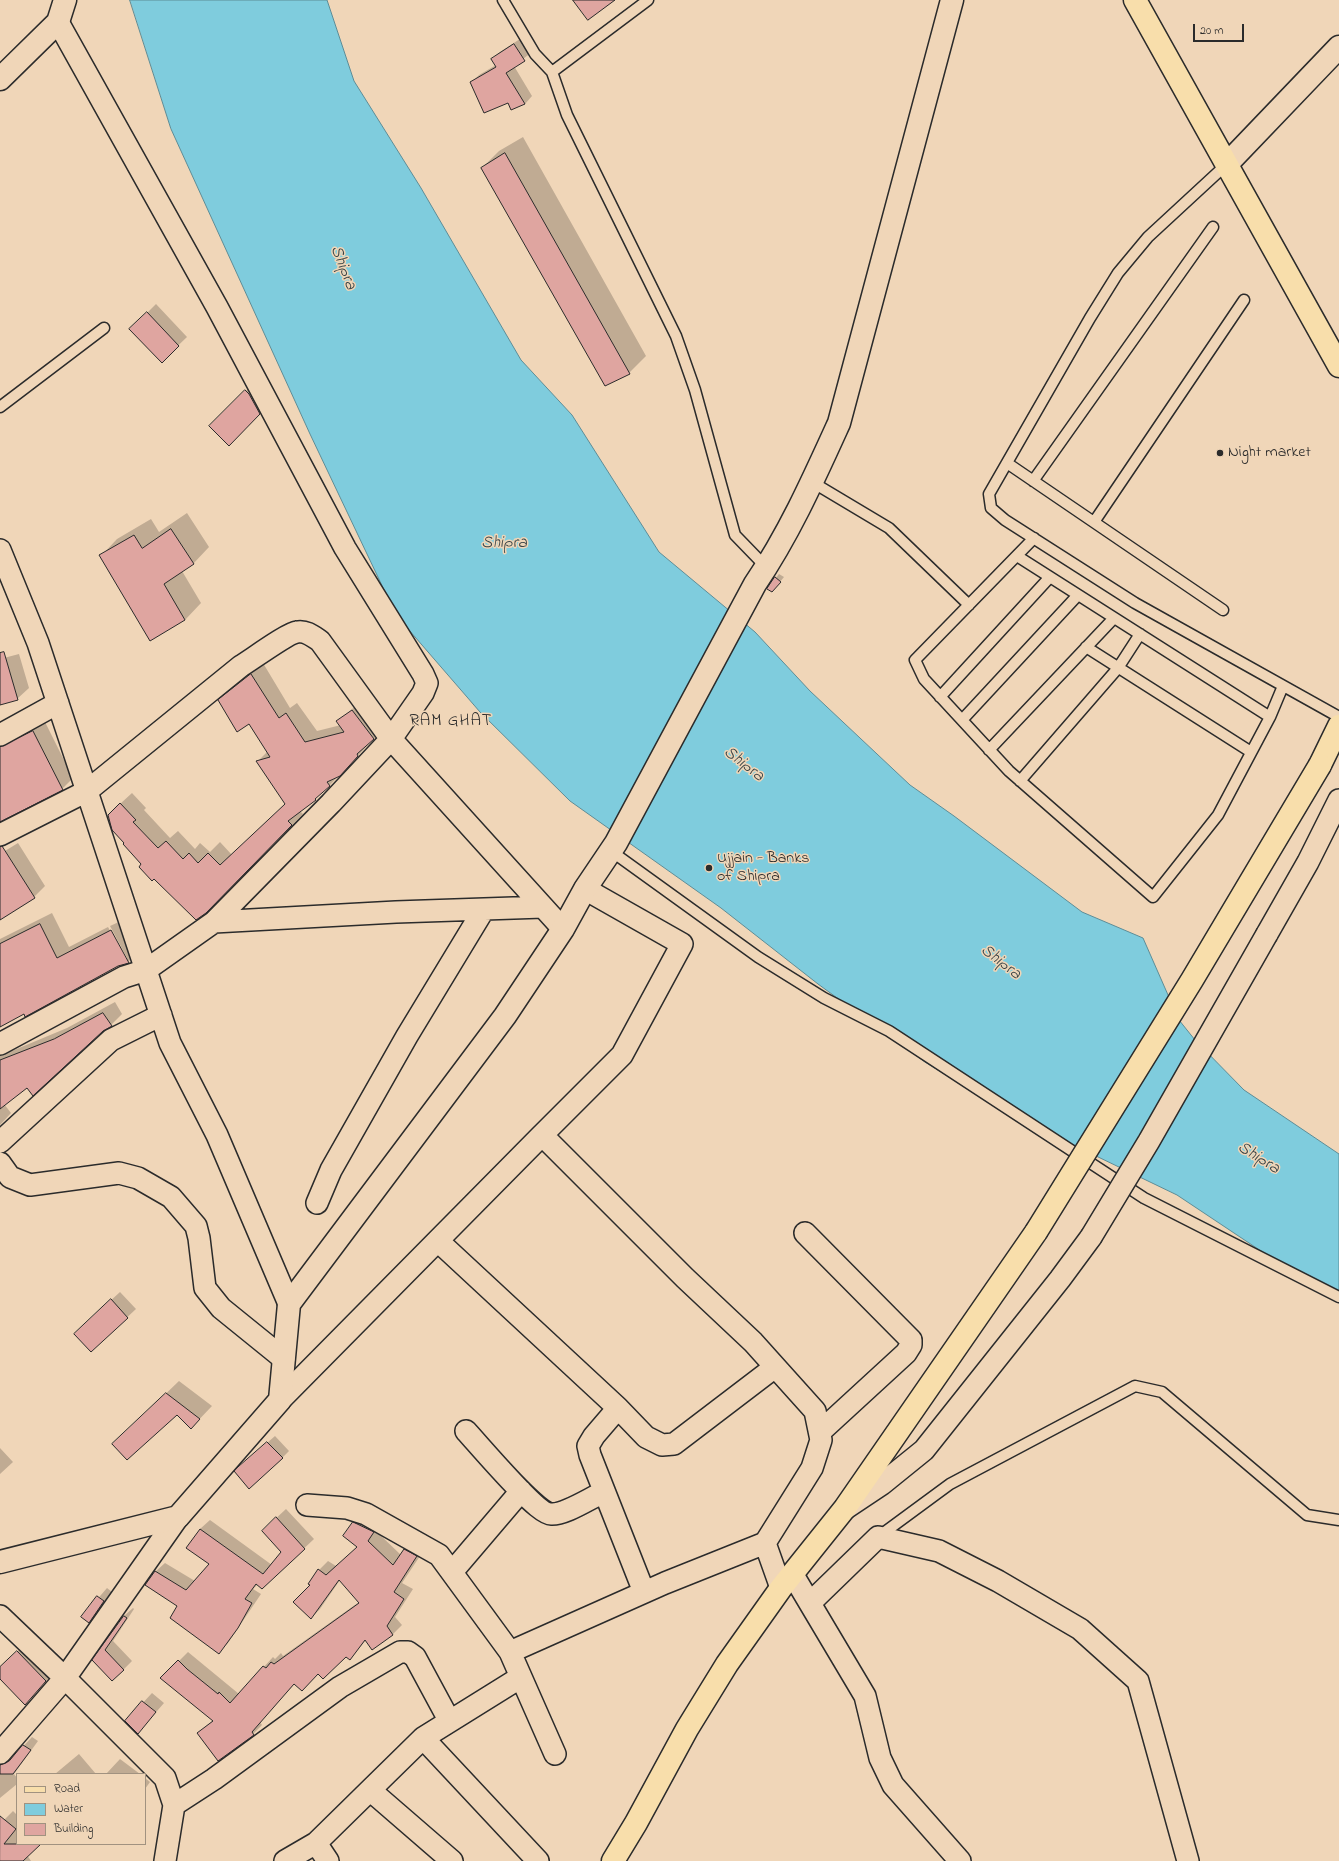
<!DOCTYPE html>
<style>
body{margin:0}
#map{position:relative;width:1339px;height:1861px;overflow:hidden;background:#f0d6b8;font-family:"Indie Flower",sans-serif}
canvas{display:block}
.legend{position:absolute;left:16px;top:1773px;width:130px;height:72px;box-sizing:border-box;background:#f0d6b8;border:1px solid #a19280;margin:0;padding:5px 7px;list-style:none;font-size:12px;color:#2b2b2b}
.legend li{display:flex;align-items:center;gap:8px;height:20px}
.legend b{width:20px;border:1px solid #a19280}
.scale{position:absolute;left:1193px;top:24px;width:51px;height:18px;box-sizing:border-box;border:2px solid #2b2b2b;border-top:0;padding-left:5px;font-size:12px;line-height:14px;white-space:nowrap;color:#2b2b2b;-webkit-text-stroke:3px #f0d6b8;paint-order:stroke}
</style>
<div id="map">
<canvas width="1339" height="1861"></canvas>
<ul class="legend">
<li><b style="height:5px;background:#f8deab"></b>Road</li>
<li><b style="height:11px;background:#7fccdd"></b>Water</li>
<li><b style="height:11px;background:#dfa5a0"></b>Building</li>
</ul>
<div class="scale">20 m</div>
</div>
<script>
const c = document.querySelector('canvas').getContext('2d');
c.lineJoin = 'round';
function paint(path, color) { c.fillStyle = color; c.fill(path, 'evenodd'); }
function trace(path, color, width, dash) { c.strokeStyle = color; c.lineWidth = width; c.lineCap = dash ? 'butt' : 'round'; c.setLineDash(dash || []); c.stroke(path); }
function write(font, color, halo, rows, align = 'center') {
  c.font = font + ' "Indie Flower",sans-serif'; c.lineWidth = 3; c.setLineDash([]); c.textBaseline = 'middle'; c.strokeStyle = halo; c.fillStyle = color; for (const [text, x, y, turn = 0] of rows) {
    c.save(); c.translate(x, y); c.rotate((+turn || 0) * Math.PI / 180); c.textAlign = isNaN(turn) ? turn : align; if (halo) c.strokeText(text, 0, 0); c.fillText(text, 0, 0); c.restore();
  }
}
const water = new Path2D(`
 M130,0H327L354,81L421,188L521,360L572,415L659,552L755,632L810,691L910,785L954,816L1082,912L1143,938L1179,1020L1195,1040L1244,1090L1339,1154V1303L1177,1195L1011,1115L925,1062L818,984L721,908L570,801L480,712L396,615L310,434L171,129Z`);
const shadow = new Path2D(`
 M523,37L532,52L514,66L532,96L525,104L508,102L471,83L479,75L496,65L492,59L500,52Z
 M523,137L646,356L629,373L482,168L499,151Z
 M156,304L187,337L162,361L131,329Z
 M259,378L273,401L229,445L210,426Z
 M187,513L209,547L193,564L182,571L201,603L185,620L101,556L117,539L151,519L159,532Z
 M779,574L784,577L776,587L768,588Z
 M19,654L29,688L17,699L0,704V659Z
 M263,663L290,708L297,703L317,731L341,725L338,722L363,699L385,727L329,786L300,811L303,814L206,912L143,864L126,843L120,804L132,793L146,808L144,810L170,838L178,831L195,849L200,843L210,852L220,842L232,855L286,804L258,761L268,751L249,723L219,700Z
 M44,720L73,778L62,789L0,821V738Z
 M18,843L45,886L34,897L0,918V854Z
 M52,913L69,947L108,927L125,958H127L110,926L123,920L140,951L128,962L118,966L0,1026V939Z
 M115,1002L122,1014L111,1025L4,1104L11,1113L0,1125V1056L67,1028Z
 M120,1292L136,1309L91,1351L84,1325Z
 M179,1381L212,1406L191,1428L177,1414L126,1432Z
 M275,1436L289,1451L282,1458L242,1465Z
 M0,1448L13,1462L0,1474Z
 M286,1509L314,1539L262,1588L258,1584L253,1589L261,1594L228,1643L219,1652L178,1605L155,1572L165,1563L195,1581L211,1564L187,1547L200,1529L210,1520L272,1565L283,1552L272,1522Z
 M363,1514L376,1531L401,1555L414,1540L426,1547L402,1583L413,1589L395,1617L402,1625L393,1634L366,1640L350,1659L346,1656L318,1673L295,1683L260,1722L262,1725L253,1734L198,1733L213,1720L162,1678L188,1652L239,1694L273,1657L275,1659L281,1653L283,1656L359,1602L340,1580L320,1609L311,1618V1585L319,1570L328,1561L336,1566L358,1547L354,1523Z
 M107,1588L112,1592L97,1613L89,1622L82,1617Z
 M133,1608L134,1609L113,1641L132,1661L123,1670L94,1660L124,1616Z
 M30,1639L59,1668L25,1704L0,1678V1668Z
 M152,1693L164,1703L138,1733L126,1721Z
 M32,1737L38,1741L14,1774L17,1778V1784L0,1798V1758L3,1755L13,1756L16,1754Z
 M79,1754L96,1774H55Z
 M120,1759L140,1774H106Z
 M145,1778L150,1782L145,1789Z
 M13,1811L17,1815V1844H40L27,1855L31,1861H0V1824Z`);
const building = new Path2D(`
 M573,0H615L588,20Z
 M514,44L525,61L506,73L525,104L511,110L508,103L484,113L470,82L496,67L491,59Z
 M505,153L630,374L605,386L481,168Z
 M147,312L179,346L162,363L129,329Z
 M245,390L249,394L260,414L229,446L209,426Z
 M171,529L194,564L164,584L185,620L150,641L99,555L134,535L142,548Z
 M775,577L781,582L772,592L767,589Z
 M4,652L18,700L0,705V653Z
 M251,674L279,718L286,713L305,742L344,732L336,721L352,710L374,739L357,754L358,756L340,776L327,782L330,786L315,799L316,800L288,821L292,825L206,913L196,920L154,879L152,881L139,867L141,864L123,844L124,843L112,830L108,815L120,803L136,820L133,822L158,848L166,841L183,859L189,853L198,863L208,853L220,865L285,804L256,761L270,757L249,724L237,732L218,700Z
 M33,731L63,790L0,822V747Z
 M2,846L35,898L0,920V847Z
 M40,924L57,958L111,930L129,963L118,966L25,1017L24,1014L0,1027V944Z
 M103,1013L112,1026L103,1031L33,1096L27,1088L0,1109V1060L54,1039Z
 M111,1299L128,1318L91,1352L74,1334Z
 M166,1393L200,1419L191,1429L177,1415L127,1460L112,1444Z
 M267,1442L283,1458L249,1489L234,1471Z
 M276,1517L305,1549L262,1589L256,1584L245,1599L252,1603L238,1628L219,1654L170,1618L177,1606L145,1585L155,1571L186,1590L209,1564L186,1548L200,1529L263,1574L281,1552L262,1531Z
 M353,1522L374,1532L368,1541L393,1565L404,1549L417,1556L394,1592L404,1599L387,1626L393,1635L372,1650L365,1640L350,1660L346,1657L323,1679L318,1674L302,1691L294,1684L252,1732L254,1735L218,1761L197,1733L213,1721L160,1678L178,1660L187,1669L218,1694L219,1692L230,1703L263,1666L266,1668L271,1662L274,1664L359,1603L339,1580L311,1619L293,1602L310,1585L308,1584L318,1569L326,1575L357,1547L343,1536Z
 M97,1596L104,1601L89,1623L81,1617Z
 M124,1616L127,1618L105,1650L124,1670L112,1681L92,1660Z
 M17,1651L46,1681L25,1705L0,1679V1667Z
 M142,1701L156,1712L138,1734L125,1721Z
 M23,1745L31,1750L13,1774H0V1765L9,1761Z
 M0,1816L16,1829L4,1844H41L23,1861H0Z`);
const lane = new Path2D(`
 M503,0L535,54L552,72L567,115L676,336L695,390L735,535L766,567
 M552,72L648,0
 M1227,164L1148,237L1118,273L1090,318L989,494L991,508L1005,520L1135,603L1339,717
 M0,407L104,328
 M1007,463L1223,610
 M1033,481L1213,227
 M812,482L889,528L969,605
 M1094,522L1244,300
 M1034,538L915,660L924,679L1009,771L1153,897L1218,815L1270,717L1283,686
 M1017,556L1270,717
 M1086,647L1251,752
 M940,697L1050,577
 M962,720L1078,595
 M989,750L1114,618
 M1020,781L1118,668L1140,634
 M611,851L758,957L824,998L889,1031L1144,1198L1339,1297
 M878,1537L950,1484L1135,1386L1162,1392L1307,1515L1339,1520`);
const street = new Path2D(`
 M0,550L38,643L170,1043L217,1135L289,1304
 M0,735L58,703
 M0,835L87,791L241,666C251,660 288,633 297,632C306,630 314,637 320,641L391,739L563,929
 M214,922L396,912L543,907
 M1267,934L1308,862L1339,800
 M0,1044L124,977L146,970L214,922L331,803L391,739L423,693L427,683L423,674L345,548L217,307L58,22
 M542,1135L622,1055L682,944L585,889
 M0,1142L111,1040L161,1015
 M0,1163L10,1177L30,1185L119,1173L138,1178L171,1197L196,1226L199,1238L205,1288L221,1308L284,1359
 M317,1203L331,1170L407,1036L484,909
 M805,1233L911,1340V1345L906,1353L820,1432
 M438,1241L618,1408L646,1437L662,1445L674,1444L775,1367
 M280,1400L542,1135L685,1278L753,1342L815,1411L821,1440L812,1468L765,1543
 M618,1408L594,1436L588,1446L590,1455L644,1592
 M466,1431C479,1445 537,1514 551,1514C565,1515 590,1498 604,1492
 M307,1505L347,1508L366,1514L439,1555L510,1652
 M846,1508L882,1484L924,1450L1060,1279L1091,1237
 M452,1572L521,1491
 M793,1575L865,1696L880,1758L893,1785L960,1861
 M810,1603L878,1537L939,1551L998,1581L1080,1629L1138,1681L1188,1861
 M0,1616L65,1678L0,1753
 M521,1677L555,1754
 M423,1738L521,1677L510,1652L665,1583L765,1543L781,1588
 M370,1790L452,1861
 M174,1805L214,1779L340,1687L400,1652H408L415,1657L449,1720
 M316,1843L328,1861
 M165,1861L174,1805L165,1778L65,1678L178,1517
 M285,1861L316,1843L423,1738L538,1861`);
const secondary = new Path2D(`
 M0,79L58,22L65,0
 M1227,164L1339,47
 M0,1562L178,1517L280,1400L289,1304L505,1016L563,929L585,889L616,843L755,584C789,534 814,478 839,423L952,0`);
const primary = new Path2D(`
 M1135,0L1339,366
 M1320,765L1339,726
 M613,1861L636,1823L687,1729L727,1664L781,1588L845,1508L1036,1232`);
const streetBridge = new Path2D(`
 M1091,1237L1149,1141L1267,934`);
const primaryBridge = new Path2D(`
 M1036,1232L1192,980L1320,765`);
const markers = [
 [1220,453,4,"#2b2b2b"],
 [709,868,4,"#2b2b2b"]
];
const poiNames = [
 ["Night market",1228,453],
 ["Ujjain - Banks",717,859],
 ["of Shipra",717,877]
];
const waterNames = [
 ["Shipra",342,268,69],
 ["Shipra",504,544],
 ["Shipra",743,765,38],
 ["Shipra",1000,963,38],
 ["Shipra",1258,1159,32]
];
const neighbourhoodNames = [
 ["RAM GHAT",451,722]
];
paint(water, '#7fccdd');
trace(water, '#5d8c96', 1);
paint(shadow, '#0003');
paint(building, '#dfa5a0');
trace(building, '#2b2b2b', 1);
trace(lane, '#2b2b2b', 13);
trace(street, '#2b2b2b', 24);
trace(secondary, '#2b2b2b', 25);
trace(primary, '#2b2b2b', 25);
trace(lane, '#f0d6b8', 10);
trace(street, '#f0d6b8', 21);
trace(secondary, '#f0d6b8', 22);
trace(primary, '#f8deab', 22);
trace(streetBridge, '#2b2b2b', 24, []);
trace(primaryBridge, '#2b2b2b', 25, []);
trace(streetBridge, '#f0d6b8', 21);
trace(primaryBridge, '#f8deab', 22);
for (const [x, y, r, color] of markers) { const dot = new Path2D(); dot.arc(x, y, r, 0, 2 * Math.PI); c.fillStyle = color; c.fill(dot); trace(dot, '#f0d6b8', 1.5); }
write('16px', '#2b2b2b', '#f0d6b8', poiNames, 'left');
write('italic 17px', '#384346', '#f0d6b8', waterNames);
c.letterSpacing = '1px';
write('17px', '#2b2b2b', '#f0d6b8', neighbourhoodNames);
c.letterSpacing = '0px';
</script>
